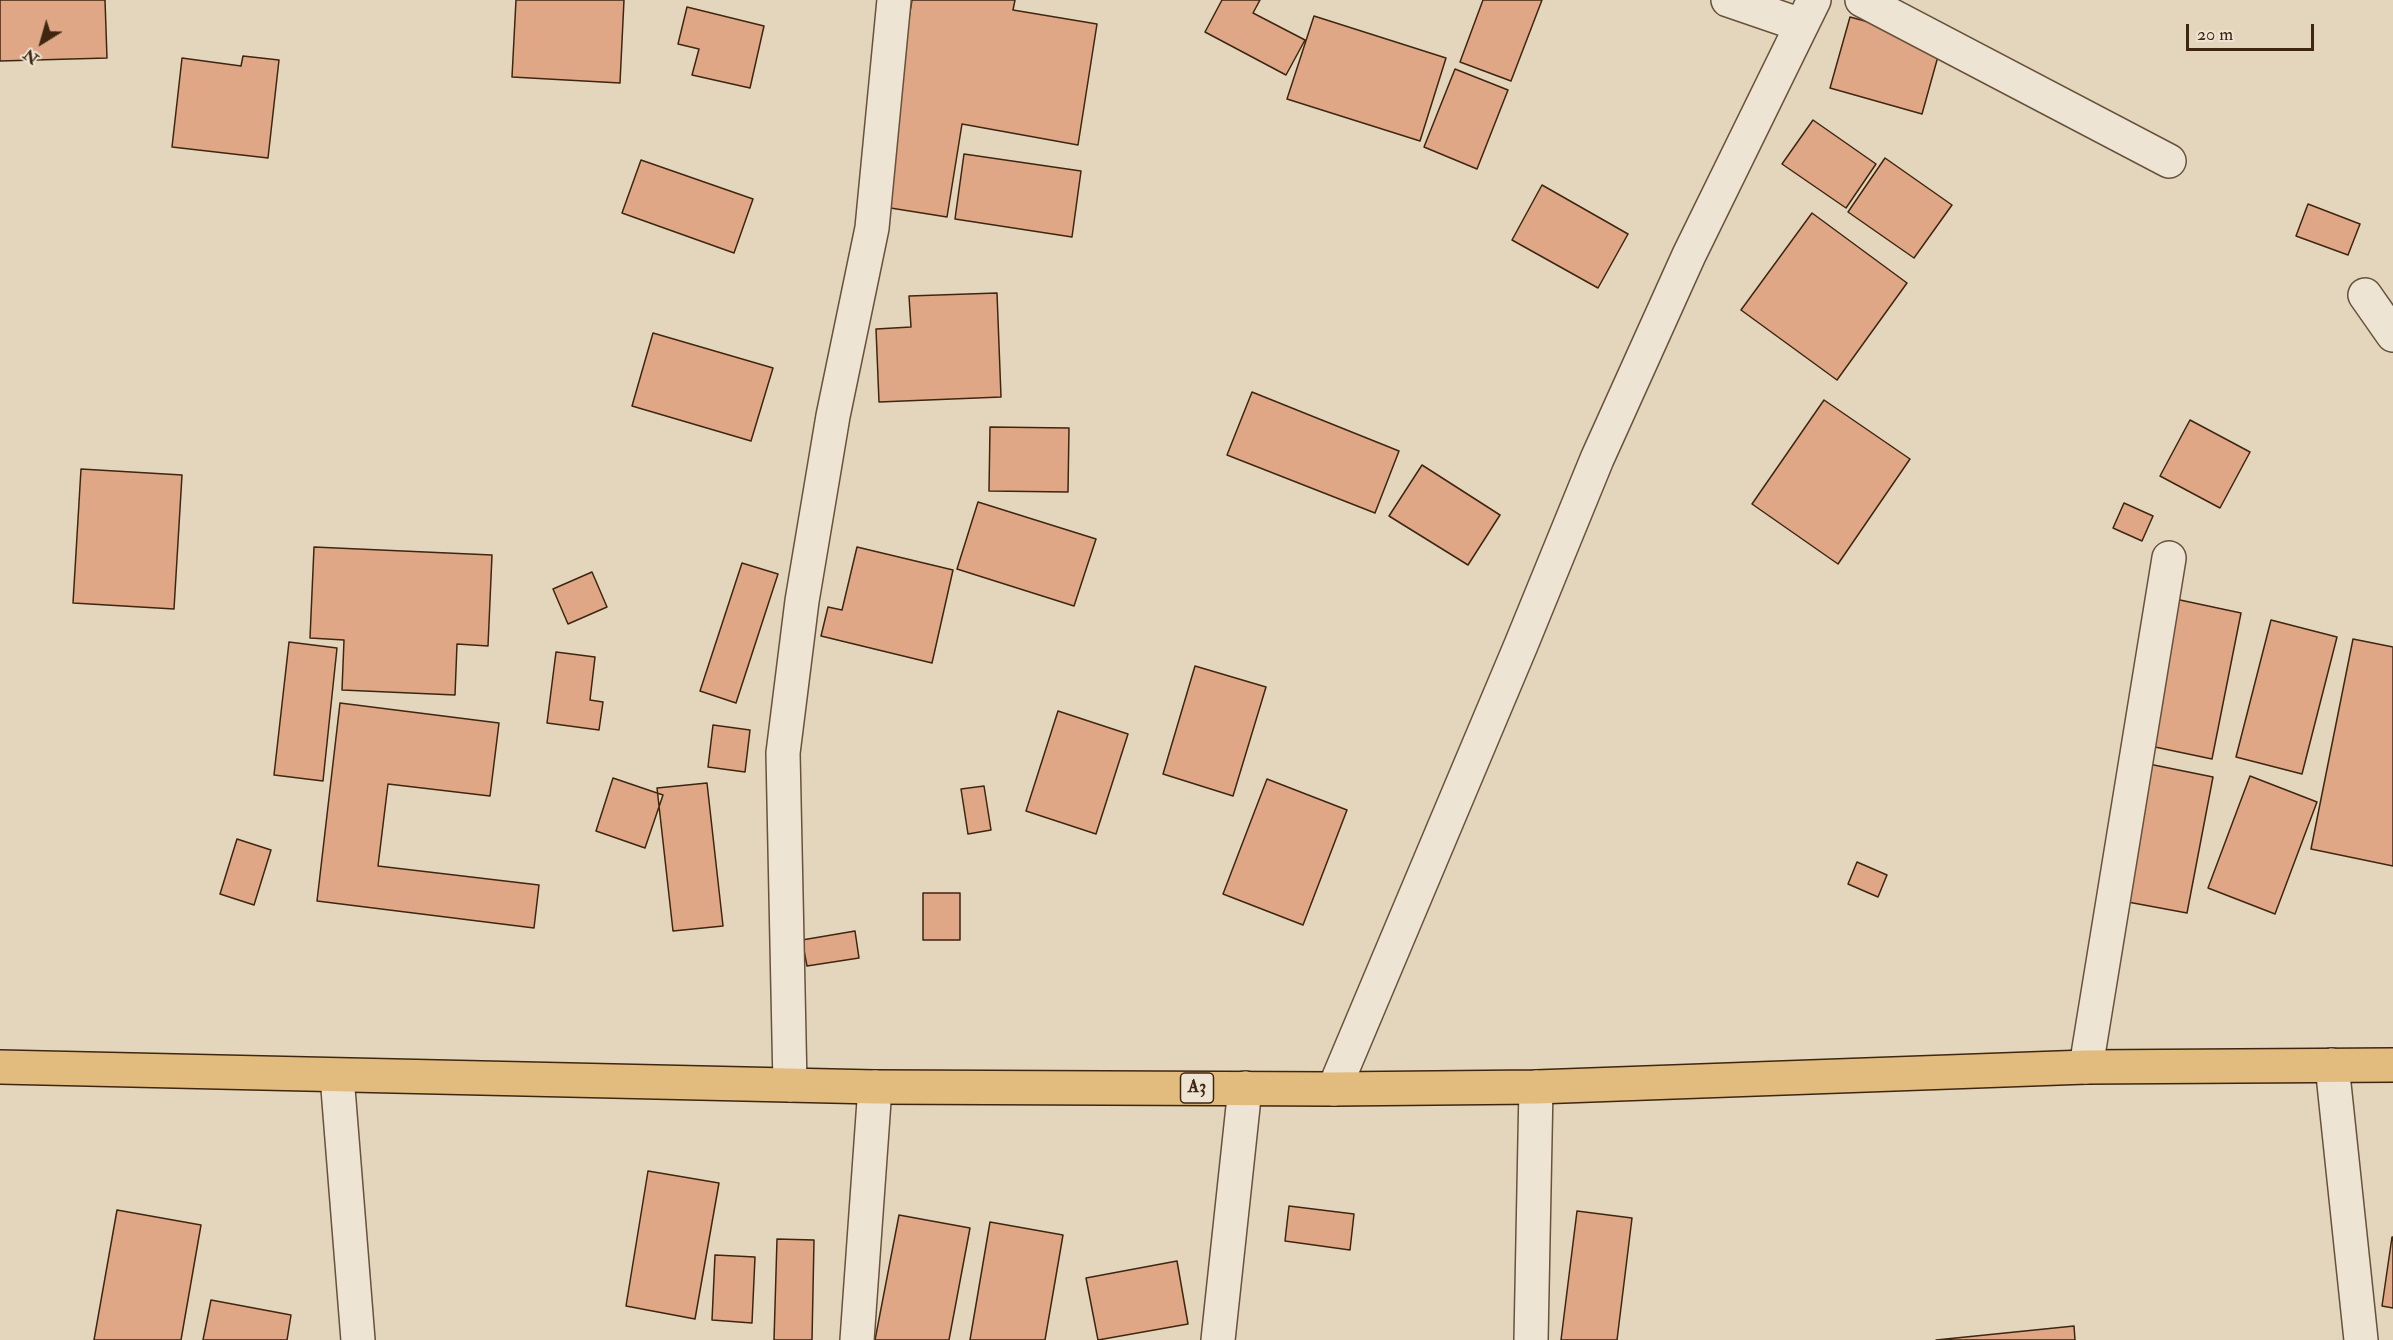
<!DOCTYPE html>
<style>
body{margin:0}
#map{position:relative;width:2393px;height:1340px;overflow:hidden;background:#e4d6bc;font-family:"IM FELL Double Pica",serif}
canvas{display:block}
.north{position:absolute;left:12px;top:12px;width:60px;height:60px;-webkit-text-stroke:4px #ede4d3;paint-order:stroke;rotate:217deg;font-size:16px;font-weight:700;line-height:24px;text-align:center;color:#3e2610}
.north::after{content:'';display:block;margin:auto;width:21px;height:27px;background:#3e2610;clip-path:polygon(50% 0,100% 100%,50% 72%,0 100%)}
.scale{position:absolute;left:2186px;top:24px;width:128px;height:27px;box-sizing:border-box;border:3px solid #3e2610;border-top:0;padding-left:8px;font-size:18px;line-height:21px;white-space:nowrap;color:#3e2610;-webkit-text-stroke:4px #ede4d3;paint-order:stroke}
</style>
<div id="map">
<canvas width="2393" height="1340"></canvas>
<div class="north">N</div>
<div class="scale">20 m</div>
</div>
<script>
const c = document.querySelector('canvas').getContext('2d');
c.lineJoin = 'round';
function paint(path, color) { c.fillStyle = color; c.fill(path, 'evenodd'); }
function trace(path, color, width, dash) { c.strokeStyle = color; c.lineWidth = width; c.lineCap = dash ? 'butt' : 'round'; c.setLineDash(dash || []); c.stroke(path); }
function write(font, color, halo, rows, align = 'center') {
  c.font = font + ' "IM FELL Double Pica",serif'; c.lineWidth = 5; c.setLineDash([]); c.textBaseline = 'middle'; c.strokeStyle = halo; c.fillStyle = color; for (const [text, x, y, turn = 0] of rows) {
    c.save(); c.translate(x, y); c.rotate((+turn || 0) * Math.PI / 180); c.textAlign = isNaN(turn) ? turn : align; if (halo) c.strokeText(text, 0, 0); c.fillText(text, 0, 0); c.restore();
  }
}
const building = new Path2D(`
 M0,0H105L107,58L0,61Z
 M516,0H624L620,83L512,77Z
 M912,0H1015L1013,10L1097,24L1078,145L962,124L947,217L878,206Z
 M1222,0H1260L1253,13L1305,40L1286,75L1205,32Z
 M1483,0H1542L1511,81L1460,62Z
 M687,7L764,26L750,88L692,75L699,49L678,44Z
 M1314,16L1446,58L1420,141L1287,99Z
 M1850,17L1942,42L1922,114L1830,88Z
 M243,56L279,60L268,158L172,147L182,58L241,66Z
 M1455,69L1508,90L1477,169L1424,147Z
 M1813,120L1876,164L1846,208L1782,164Z
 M964,154L1081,171L1072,237L955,219Z
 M1885,158L1952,205L1914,258L1848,212Z
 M641,160L753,199L734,253L622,213Z
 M1542,185L1628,234L1598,288L1512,240Z
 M2308,204L2360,224L2348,255L2296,236Z
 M1812,213L1907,283L1837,380L1741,310Z
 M997,293L1001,397L879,402L876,329L911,327L909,296Z
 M653,333L773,368L751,441L632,406Z
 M1252,392L1399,451L1375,513L1227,455Z
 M1824,400L1910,459L1838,564L1752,504Z
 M2190,420L2250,452L2220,508L2160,476Z
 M990,427L1069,428L1068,492L989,491Z
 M1422,465L1500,515L1468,565L1389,516Z
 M81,469L182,475L174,609L73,603Z
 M978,502L1096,539L1074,606L957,569Z
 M2124,503L2153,516L2142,541L2113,528Z
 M314,547L492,555L488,646L457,644L455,695L342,690L344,640L310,638Z
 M857,547L953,570L932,663L821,636L828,607L842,610Z
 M742,563L778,574L736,703L700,691Z
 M592,572L607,607L568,624L553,589Z
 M2166,597L2241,613L2212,759L2136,743Z
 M2271,620L2337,637L2302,774L2236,757Z
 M2353,639L2393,647V866L2311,849Z
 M289,642L337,648L323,781L274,775Z
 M556,652L595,657L590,700L603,702L599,730L547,723Z
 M1195,666L1266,687L1233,796L1163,774Z
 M340,703L499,723L490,796L388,784L378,866L539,885L534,928L317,901Z
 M1058,711L1128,734L1096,834L1026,811Z
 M713,725L750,730L745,772L708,767Z
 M2144,763L2213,777L2187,913L2117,900Z
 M2250,776L2317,802L2275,914L2208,888Z
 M613,778L663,795L645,848L596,831Z
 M1267,779L1347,810L1303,925L1223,894Z
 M707,783L723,926L673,931L657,788Z
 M984,786L991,830L968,834L961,789Z
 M237,839L271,850L254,905L220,894Z
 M1857,862L1887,875L1878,897L1848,884Z
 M923,893H960V940H923Z
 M855,931L859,958L807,966L802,940Z
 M648,1171L719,1183L695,1319L626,1306Z
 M1289,1206L1354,1214L1350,1250L1285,1241Z
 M117,1210L201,1225L181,1340H94Z
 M1577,1211L1632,1218L1617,1340H1561Z
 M899,1215L970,1228L949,1340H875Z
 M990,1222L1063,1235L1045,1340H970Z
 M2392,1237H2393V1308L2382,1306Z
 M777,1239L814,1240L812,1340H774Z
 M715,1255L755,1257L752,1323L712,1320Z
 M1177,1261L1188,1324L1098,1340L1086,1278Z
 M211,1300L291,1315L287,1340H203Z
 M2074,1326L2075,1340H1936Z`);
const minor = new Path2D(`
 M1728,0L1801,25
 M1862,0L2169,161
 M2365,295L2393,335
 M2332,1065L2361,1340
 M2086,1067L2169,558
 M337,1076L358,1340
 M790,1085L783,753L802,601L833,416L872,228L894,0
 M1334,1089L1521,645L1597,459L1689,255L1814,0
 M857,1340L875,1087
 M1218,1340L1245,1088
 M1531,1340L1536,1087`);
const trunk = new Path2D(`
 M0,1067L875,1087L1334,1089L1536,1087L2086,1067L2393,1065`);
const shields = [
 [1197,1088,33]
];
const shieldNames = [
 ["A3",1197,1088]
];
paint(building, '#dfa786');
trace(building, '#3e2610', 1.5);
trace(minor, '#68523b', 36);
trace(trunk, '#3e2610', 36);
trace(minor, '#ede4d3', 33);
trace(trunk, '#e2bb7e', 33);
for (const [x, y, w] of shields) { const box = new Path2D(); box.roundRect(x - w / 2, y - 15, w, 30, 4.5); c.fillStyle = '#ede4d3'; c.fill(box); trace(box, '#3e2610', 1.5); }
write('bold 18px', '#3e2610', null, shieldNames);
</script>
